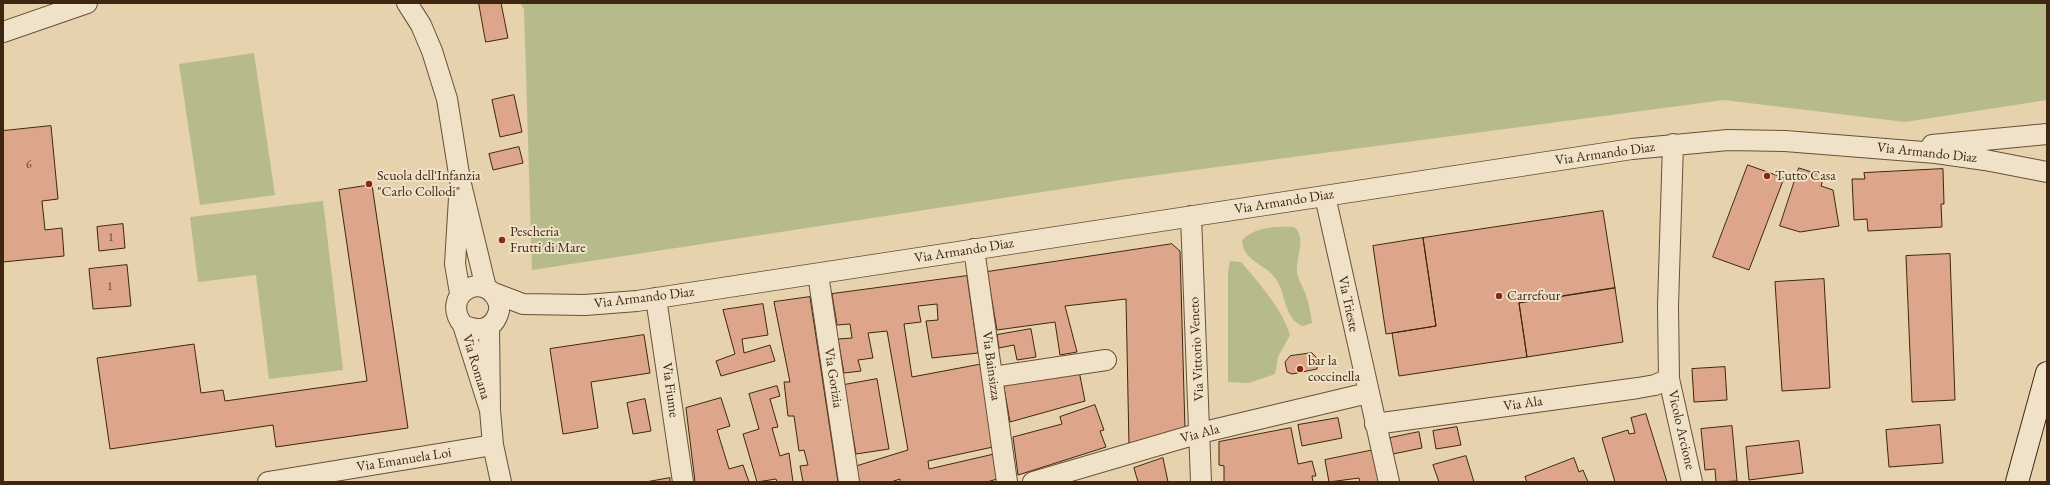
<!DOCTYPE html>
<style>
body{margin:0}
#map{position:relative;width:2050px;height:485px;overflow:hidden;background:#e6d2ac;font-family:"EB Garamond",serif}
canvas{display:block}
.frame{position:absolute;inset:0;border:4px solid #3f2610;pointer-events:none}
</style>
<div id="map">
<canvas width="2050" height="485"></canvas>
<div class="frame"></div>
</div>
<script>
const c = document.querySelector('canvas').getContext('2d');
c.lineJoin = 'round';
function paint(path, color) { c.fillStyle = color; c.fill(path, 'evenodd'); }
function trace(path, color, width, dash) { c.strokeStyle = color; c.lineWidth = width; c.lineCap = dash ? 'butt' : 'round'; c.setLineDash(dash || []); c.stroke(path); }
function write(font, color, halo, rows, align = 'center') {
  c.font = font + ' "EB Garamond",serif'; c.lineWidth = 4; c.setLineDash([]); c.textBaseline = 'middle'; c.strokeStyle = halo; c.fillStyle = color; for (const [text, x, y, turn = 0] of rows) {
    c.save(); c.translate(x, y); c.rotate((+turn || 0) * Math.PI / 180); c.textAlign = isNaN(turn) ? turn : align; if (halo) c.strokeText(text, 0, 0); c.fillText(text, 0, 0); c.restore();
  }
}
const green = new Path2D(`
 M520,3H2047V100L1905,122L1724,100L1127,179L532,270L524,9Z
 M254,53L275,195L200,205L179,64Z
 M323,201L343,370L269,379L256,275L198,282L190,217Z
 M1294,227C1307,237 1296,257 1297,271C1298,280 1303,287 1306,295C1309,305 1311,313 1312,323L1303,326C1284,320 1286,293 1276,279C1265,263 1243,262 1242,240C1255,227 1275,226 1294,227Z
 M1230,261L1241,262C1258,282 1283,310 1290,335L1278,357L1275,374L1249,383L1228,382V272Z`);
const building = new Path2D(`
 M479,3H501L508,38L486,42Z
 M514,95L522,132L500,137L492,100Z
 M51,126L58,199L42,201L45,230L62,228L64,256L3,262V131Z
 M519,147L523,163L493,170L489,154Z
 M1748,165L1784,178L1749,270L1713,257Z
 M1799,168L1824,176L1821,186L1833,190L1839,226L1800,232L1780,226Z
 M1943,169L1944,204H1941L1942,227L1868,231L1867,219L1854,220L1852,179H1865L1864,173Z
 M372,185L408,428L276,447L273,425L110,449L97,358L194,344L201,393L223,390L225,401L367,381L339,190Z
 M1603,211L1615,288L1519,303L1527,357L1399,376L1392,333L1436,326L1423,238Z
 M123,224L125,248L99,251L97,227Z
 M1423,238L1436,326L1386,334L1373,246Z
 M1172,244L1180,251L1185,430L1129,446L1126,299L1065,306L1077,352L1060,355L1055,322L997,330L987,272Z
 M1950,254L1955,400L1912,402L1906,256Z
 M127,265L131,306L93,309L89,269Z
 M967,276L978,353L932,358L926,321L938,320L937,304L918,306L921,322L904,324L912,377L981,364L993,447L928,461L929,469L994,454L997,479L987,482H900V479L891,482H858L856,466L908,450L887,331L868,333L873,358L858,360L861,371L844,373L838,339L852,338L850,324L837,325L832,294Z
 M1824,279L1830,388L1782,391L1775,282Z
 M1615,288L1623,342L1527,357L1519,303Z
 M810,297L838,482H803L800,466L808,465L804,450L799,451L794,416H788L784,382H790L774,302Z
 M763,304L768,335L742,339L744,353L770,345L775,361L721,376L716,361L735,354L723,310Z
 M1031,329L1036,357L1017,360L1014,345L999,348L997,335Z
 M644,335L650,373L591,382L598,428L563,434L550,349Z
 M1312,353L1316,357L1318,363L1317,369L1292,374L1287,372L1285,362L1290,356Z
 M1725,367L1727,400L1694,402L1692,369Z
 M1079,371L1085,401L1010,422L1003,382Z
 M877,379L889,449L856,454L844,385Z
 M777,386L780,396L770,399L778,427L772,428L780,456L789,453L793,482H777L776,479L757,482L743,434L759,429L749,394Z
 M721,398L730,426L717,430L729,469L743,465L749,482H695L686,408Z
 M645,399L651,431L633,434L627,403Z
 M1095,405L1104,430L1100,431L1106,447L1018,475L1013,437L1062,424L1060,417Z
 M1646,414L1667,482H1615L1602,438L1628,430L1629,434L1635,433L1631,418Z
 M1338,418L1342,438L1302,446L1298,425Z
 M1940,425L1943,463L1889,467L1886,430Z
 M1732,426L1737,481L1716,482L1715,469L1705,470L1701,429Z
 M1457,427L1461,445L1436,449L1433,431Z
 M1291,428L1298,464L1312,461L1316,476H1312L1313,482H1224V466L1219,465V442Z
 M1419,432L1422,448L1393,454L1390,438Z
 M1799,441L1803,473L1749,480L1746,447Z
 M1374,450L1380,482H1360L1359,478L1329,482L1325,460Z
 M1466,456L1474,482H1439L1433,465Z
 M1163,458L1168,482H1138L1134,468Z
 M1574,458L1579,472L1583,470L1588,482H1527L1525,477Z
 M670,478V482H646Z`);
const street = new Path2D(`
 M407,3L421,25L432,51L447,99L460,180L486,288
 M3,32L87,3
 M1673,144L1668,306L1669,379L1692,482
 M1932,145L2047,134
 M1325,196L1389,482
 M459,198L455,264L460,293
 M1191,216L1201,482
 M974,249L1007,482
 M818,274L849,482
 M494,293L523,304L585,305L637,301L1632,149L1728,140L1785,141L1936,153L1985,160L2047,172
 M656,298L683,482
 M463,325C477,332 492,331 498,314C500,309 499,303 497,299C481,270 440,296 463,325L490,410
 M489,326L490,410L493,445L501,482
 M993,377L1106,360
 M1375,424L1638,388L1655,385L1669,379
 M268,482L493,445
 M1033,482L1200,433L1368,393`);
const secondary = new Path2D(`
 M2017,482L2047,373`);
const markers = [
 [1767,176,4,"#8f2418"],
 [369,184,4,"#8f2418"],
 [502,240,4,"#8f2418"],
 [1499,296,4,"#8f2418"],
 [1300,369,4,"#8f2418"]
];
const numberNames = [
 ["6",29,165],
 ["1",111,238],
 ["1",110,287]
];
const streetNames = [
 ["Via Armando Diaz",1927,153,6],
 ["Via Armando Diaz",1605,154,-8],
 ["Via Armando Diaz",1284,202,-9],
 ["Via Armando Diaz",964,251,-9],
 ["Via Armando Diaz",644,298,-7],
 ["Via Trieste",1348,304,78],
 ["Via Vittorio Veneto",1197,349,-93],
 ["Via Bainsizza",991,366,82],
 ["Via Romana",476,367,73],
 ["Via Gorizia",833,378,81],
 ["Via Fiume",670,390,82],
 ["Via Ala",1523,404,-8],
 ["Vicolo Arcione",1681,430,77],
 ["Via Ala",1200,434,-15],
 ["Via Emanuela Loi",404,460,-9]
];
const poiNames = [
 ["Scuola dell'Infanzia",377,176],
 ["\"Carlo Collodi\"",377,192],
 ["Tutto Casa",1775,176],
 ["Pescheria",510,232],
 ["Frutti di Mare",510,248],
 ["Carrefour",1507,296],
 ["bar la",1308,361],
 ["coccinella",1308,377]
];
paint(green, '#b6bb89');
paint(building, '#dda589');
trace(building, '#3f2610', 1);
trace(street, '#695137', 22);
trace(secondary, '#3f2610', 24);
trace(street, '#efe2c9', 20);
trace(secondary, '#efe2c9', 22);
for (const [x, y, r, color] of markers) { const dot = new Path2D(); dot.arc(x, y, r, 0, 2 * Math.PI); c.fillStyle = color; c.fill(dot); trace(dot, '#efe2c9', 1.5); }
write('12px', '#66462e', null, numberNames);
write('14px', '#3f2610', '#efe2c9', streetNames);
write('14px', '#3f2610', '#efe2c9', poiNames, 'left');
</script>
